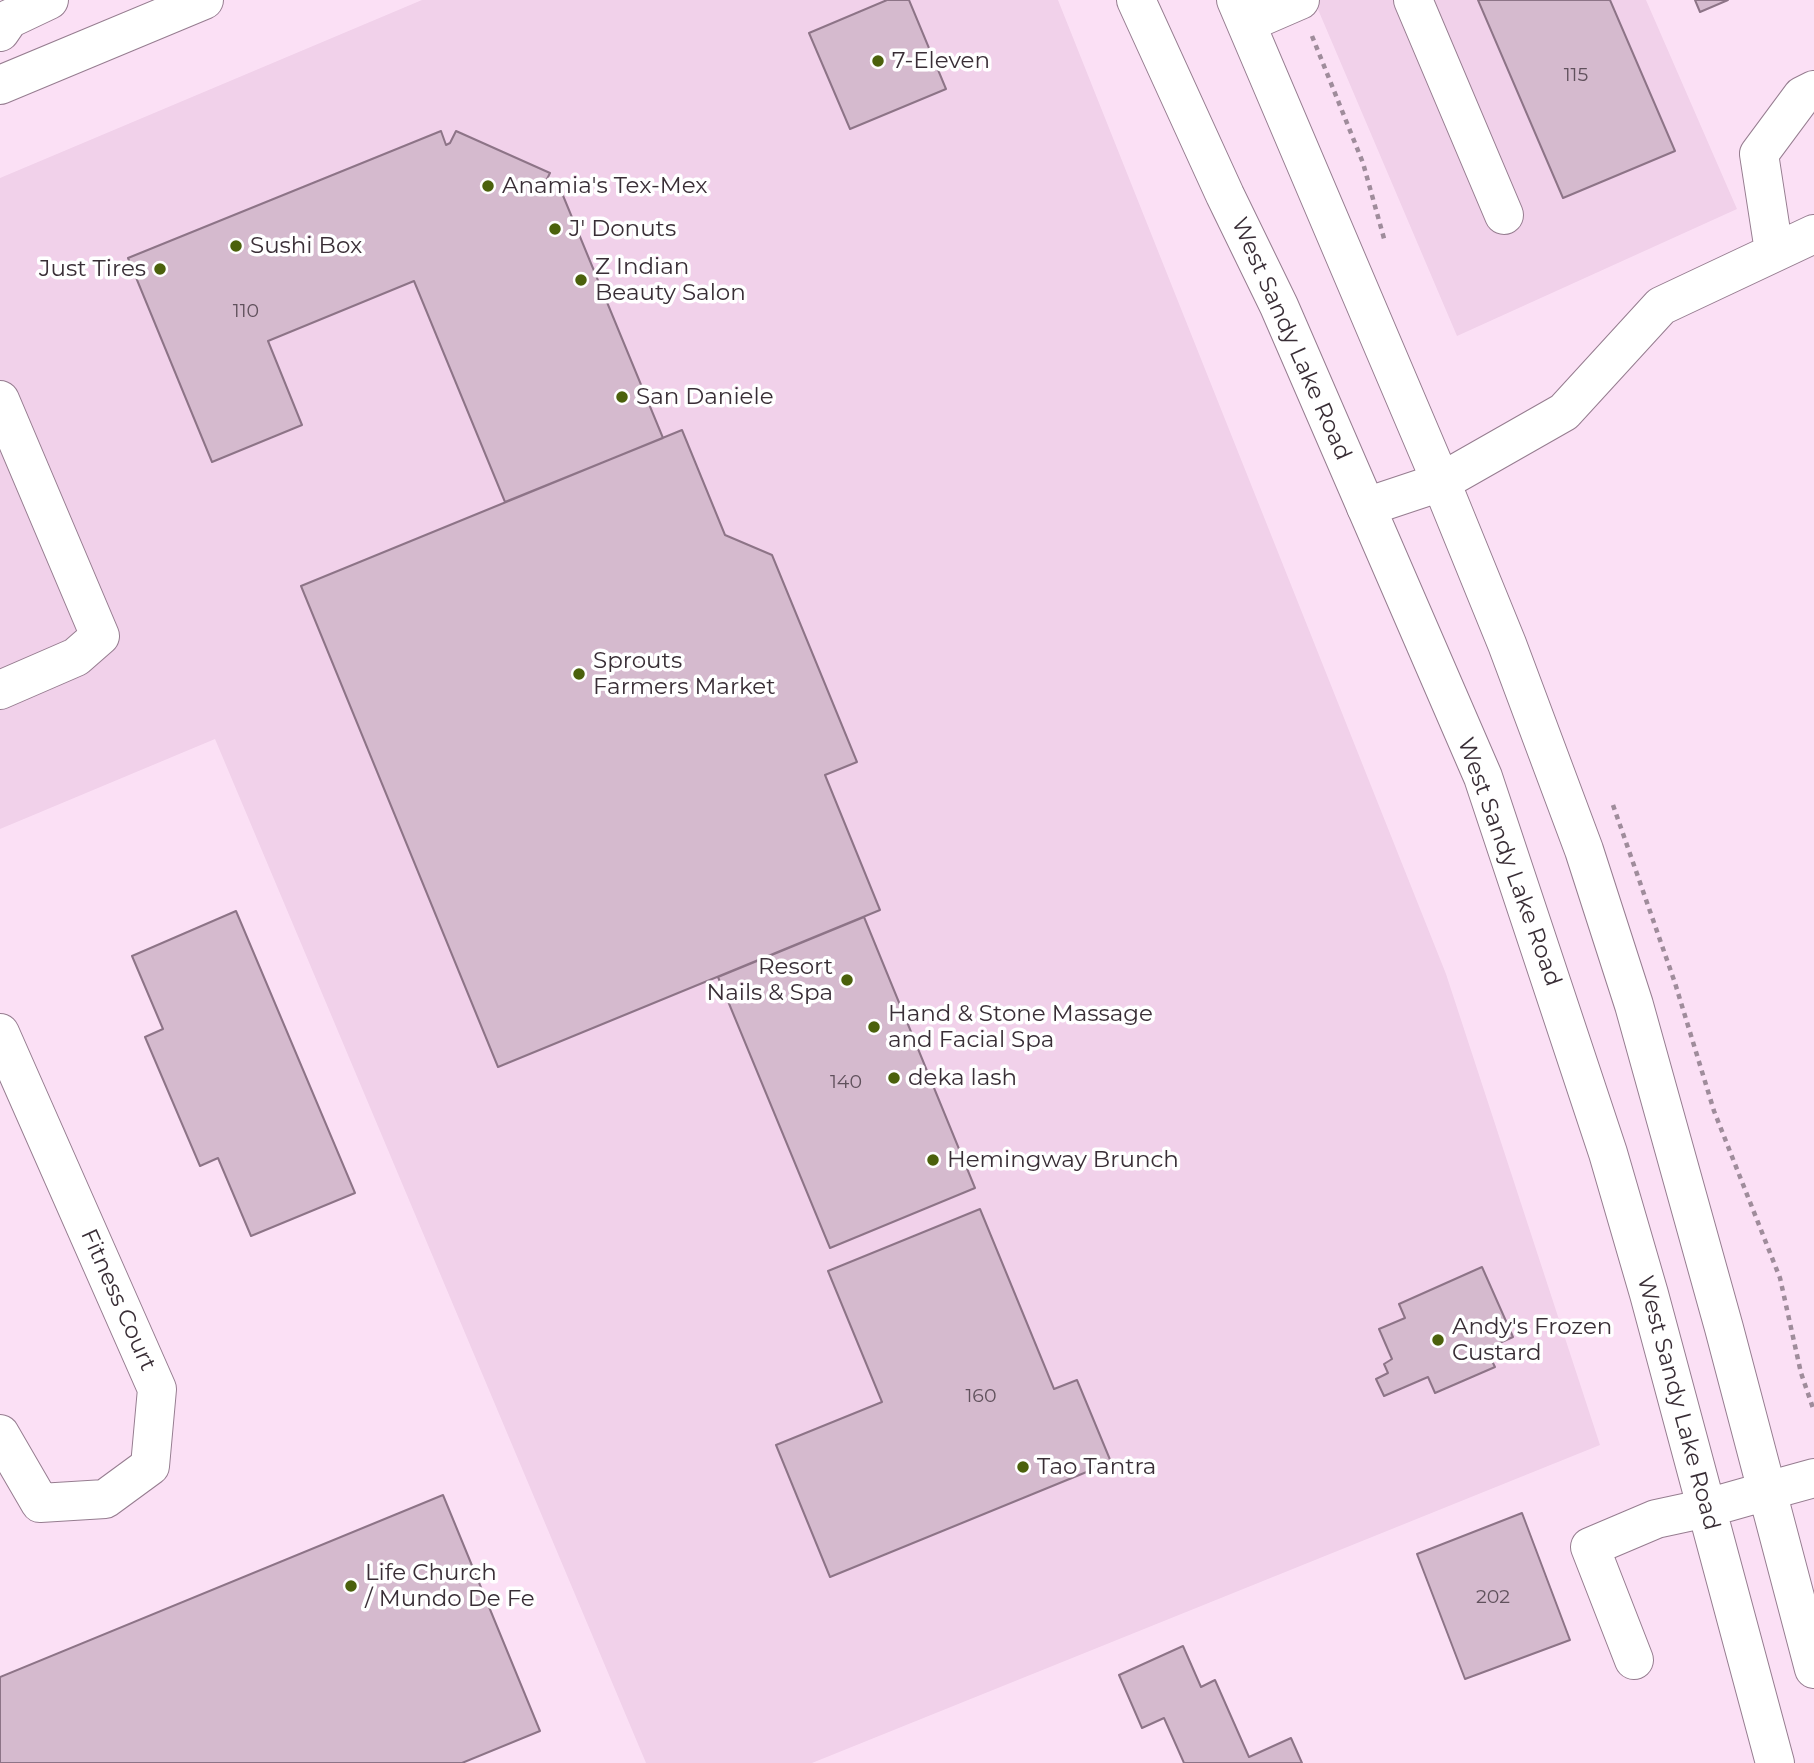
<!DOCTYPE html>
<style>
body{margin:0}
canvas{display:block;background:#fbe0f5}
</style>
<canvas width="1814" height="1763"></canvas>
<script>
const c = document.querySelector('canvas').getContext('2d');
c.lineJoin = 'round';
function paint(path, color) { c.fillStyle = color; c.fill(path, 'evenodd'); }
function trace(path, color, width, dash) { c.strokeStyle = color; c.lineWidth = width; c.lineCap = dash ? 'butt' : 'round'; c.setLineDash(dash || []); c.stroke(path); }
function write(font, color, halo, rows, align = 'center') {
  c.font = font + ' Montserrat,sans-serif'; c.lineWidth = 7; c.setLineDash([]); c.textBaseline = 'middle'; c.strokeStyle = halo; c.fillStyle = color; for (const [text, x, y, turn = 0] of rows) {
    c.save(); c.translate(x, y); c.rotate((+turn || 0) * Math.PI / 180); c.textAlign = isNaN(turn) ? turn : align; if (halo) c.strokeText(text, 0, 0); c.fillText(text, 0, 0); c.restore();
  }
}
const built = new Path2D(`
 M422,0H1058L1446,974L1600,1445L812,1763H646L215,739L0,829V178Z
 M1314,0H1646L1737,209L1457,336Z`);
const building = new Path2D(`
 M887,0H909L946,89L850,129L809,33Z
 M1478,0H1610L1675,151L1563,198Z
 M1695,0H1728L1700,12Z
 M441,131L446,145L450,143L456,131L550,173L544,185L557,181L663,438L505,502L414,281L268,341L302,425L212,462L128,258Z
 M682,430L725,535L772,555L857,762L825,775L880,910L498,1067L301,586Z
 M236,911L355,1193L251,1236L218,1158L200,1166L145,1037L163,1029L132,956Z
 M864,917L975,1188L830,1248L718,977Z
 M980,1209L1054,1389L1077,1380L1111,1462L830,1577L776,1445L882,1402L828,1271Z
 M1482,1267L1513,1337L1486,1349L1495,1367L1435,1393L1428,1377L1384,1396L1376,1379L1388,1373L1384,1364L1392,1359L1379,1329L1405,1318L1399,1304Z
 M443,1495L540,1731L462,1763H0V1677Z
 M1522,1513L1570,1640L1465,1679L1417,1554Z
 M1183,1646L1201,1687L1215,1680L1249,1757L1291,1738L1302,1763H1184L1164,1718L1142,1728L1119,1675Z`);
const path = new Path2D(`
 M1312,36L1363,163L1385,242
 M1613,805L1675,983L1714,1111L1780,1278L1801,1373L1814,1411`);
const minor = new Path2D(`
 M1413,0L1504,215
 M1247,23L1300,0
 M1774,251L1759,154L1802,96L1814,90
 M0,400L100,636L76,657L0,690
 M1366,507L1441,482L1564,412L1661,306L1814,234
 M0,1033L157,1389L150,1466L105,1499L40,1503L0,1434
 M1767,1491L1814,1478
 M1634,1660L1590,1547L1656,1519L1707,1508`);
const major = new Path2D(`
 M1136,0L1225,195L1279,306L1483,777L1608,1153L1649,1294L1775,1763
 M1236,0L1441,482L1507,644L1584,850L1634,1005L1724,1328L1814,1669
 M0,32L9,19L49,0
 M0,85L204,0
 M1707,1508L1767,1491`);
const markers = [
 [878,61,7,"#4b610c"],
 [488,186,7,"#4b610c"],
 [555,229,7,"#4b610c"],
 [236,246,7,"#4b610c"],
 [160,269,7,"#4b610c"],
 [581,280,7,"#4b610c"],
 [622,397,7,"#4b610c"],
 [579,674,7,"#4b610c"],
 [847,980,7,"#4b610c"],
 [874,1027,7,"#4b610c"],
 [894,1078,7,"#4b610c"],
 [933,1160,7,"#4b610c"],
 [1438,1340,7,"#4b610c"],
 [1023,1467,7,"#4b610c"],
 [351,1586,7,"#4b610c"]
];
const numberNames = [
 ["115",1576,75],
 ["110",246,311],
 ["140",846,1082],
 ["160",981,1396],
 ["202",1493,1597]
];
const poiNames = [
 ["7-Eleven",892,61],
 ["Anamia's Tex-Mex",502,186],
 ["J' Donuts",569,229],
 ["Sushi Box",250,246],
 ["Z Indian",595,267],
 ["Beauty Salon",595,293],
 ["Just Tires",146,269,"right"],
 ["San Daniele",636,397],
 ["Sprouts",593,661],
 ["Farmers Market",593,687],
 ["Resort",833,967,"right"],
 ["Nails & Spa",833,993,"right"],
 ["Hand & Stone Massage",888,1014],
 ["and Facial Spa",888,1040],
 ["deka lash",908,1078],
 ["Hemingway Brunch",947,1160],
 ["Andy's Frozen",1452,1327],
 ["Custard",1452,1353],
 ["Tao Tantra",1037,1467],
 ["Life Church",365,1573],
 ["/ Mundo De Fe",365,1599]
];
const streetNames = [
 ["West Sandy Lake Road",1291,339,66],
 ["West Sandy Lake Road",1509,862,70],
 ["Fitness Court",118,1300,66],
 ["West Sandy Lake Road",1678,1403,75]
];
paint(built, '#f1d1ea');
paint(building, '#d5bace');
trace(building, '#8d7487', 2);
trace(minor, '#967d90', 40);
trace(major, '#967d90', 40);
trace(path, '#9f8c9b', 4.5, [5, 5]);
trace(minor, '#fff', 38);
trace(major, '#fff', 38);
for (const [x, y, r, color] of markers) { const dot = new Path2D(); dot.arc(x, y, r, 0, 2 * Math.PI); c.fillStyle = color; c.fill(dot); trace(dot, '#fff', 2.5); }
write('19px', '#60515c', null, numberNames);
write('23px', '#392e36', '#fff', poiNames, 'left');
write('23px', '#392e36', '#fff', streetNames);
</script>
